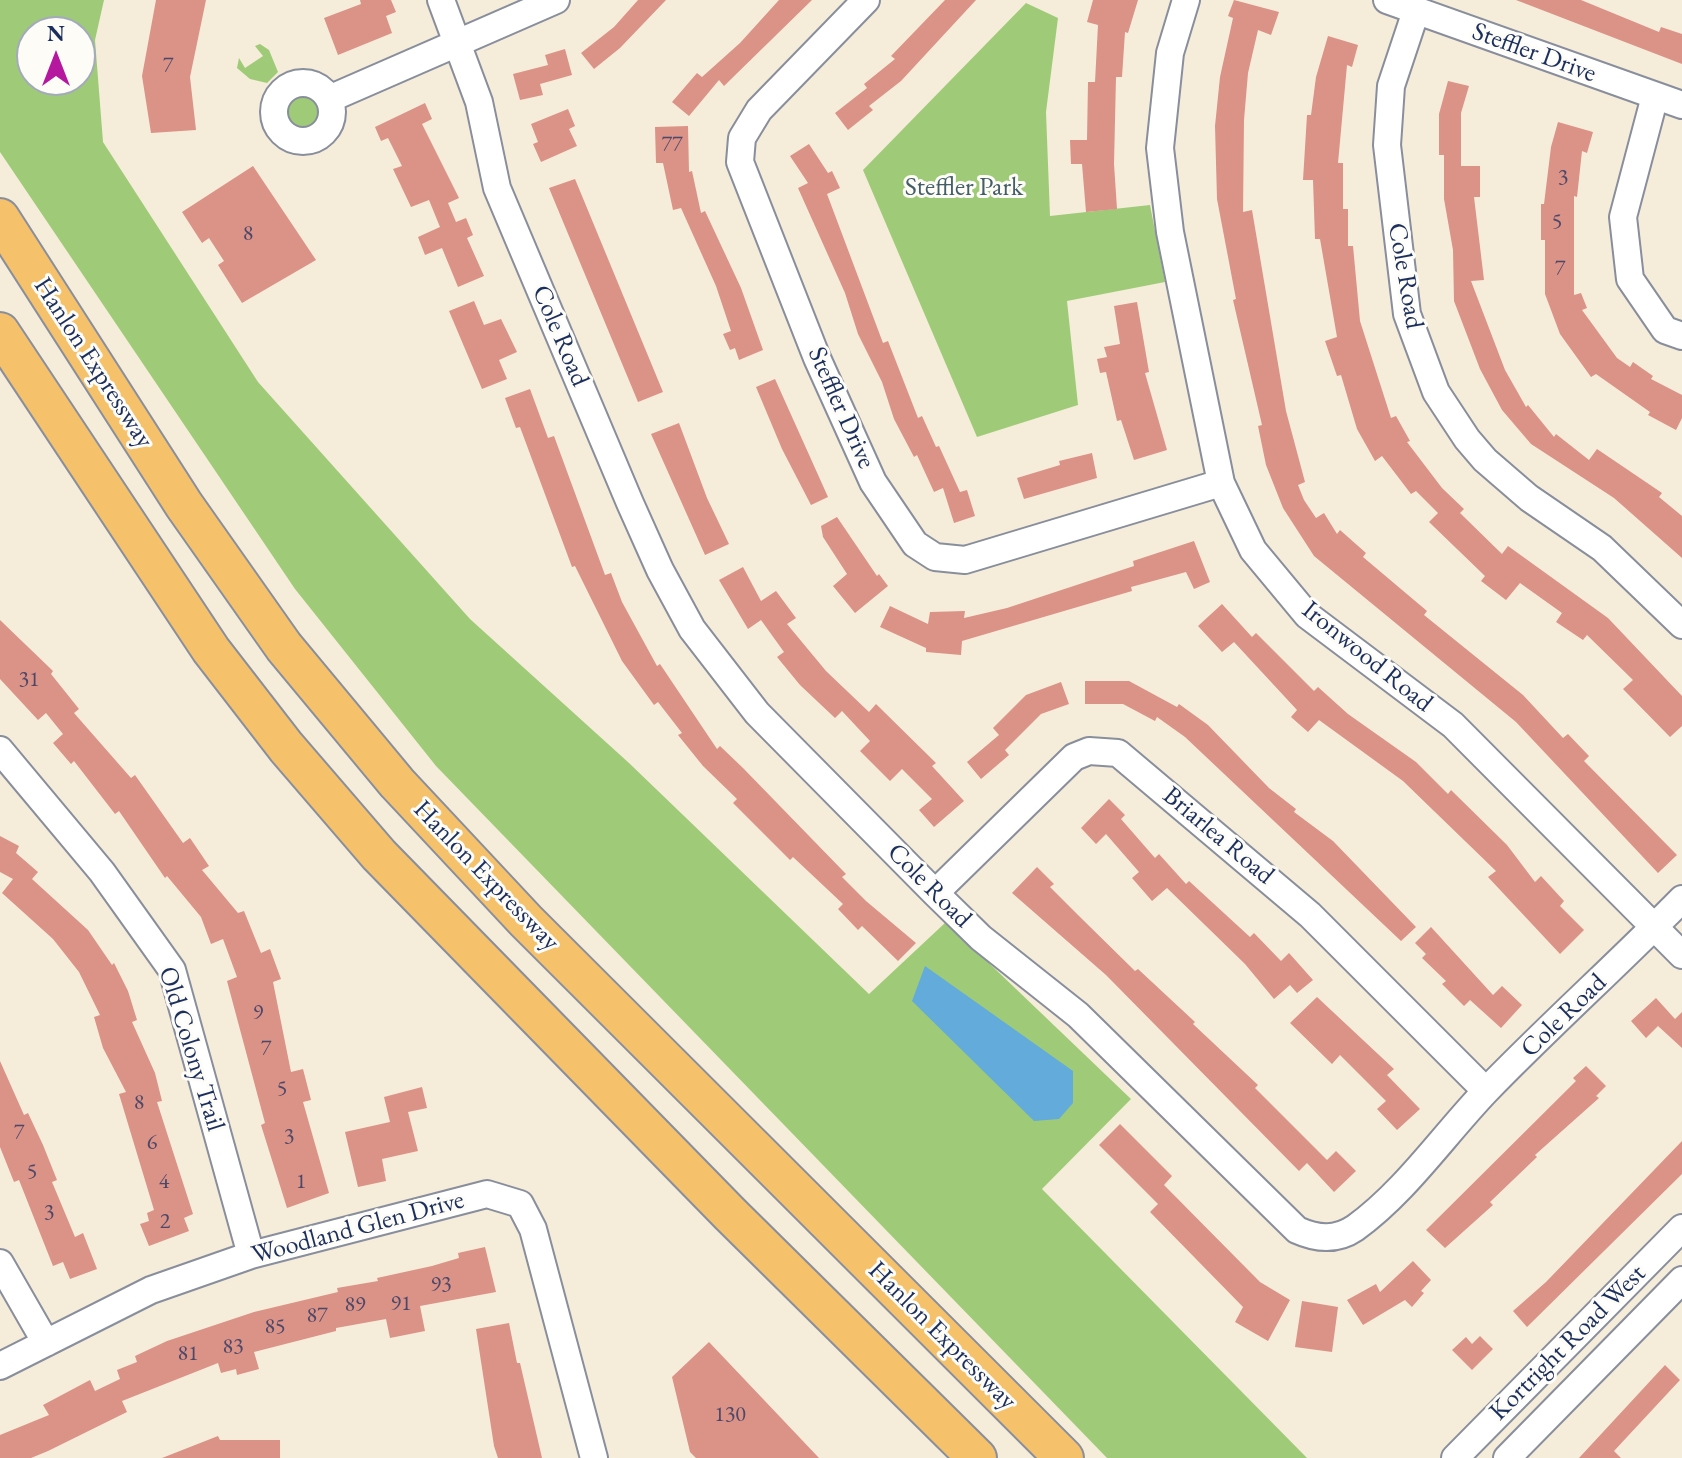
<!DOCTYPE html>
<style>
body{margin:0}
#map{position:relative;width:1682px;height:1458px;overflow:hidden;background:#f5edda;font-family:"EB Garamond",serif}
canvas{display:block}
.north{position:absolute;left:16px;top:16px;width:80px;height:80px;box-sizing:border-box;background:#fdfcf7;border:2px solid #a3aaba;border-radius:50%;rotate:0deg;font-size:22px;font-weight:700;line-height:32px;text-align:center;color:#1b2f5e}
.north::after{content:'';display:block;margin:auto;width:28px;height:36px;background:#b5179e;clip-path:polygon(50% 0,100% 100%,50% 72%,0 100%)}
</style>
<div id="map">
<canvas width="1682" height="1458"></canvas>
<div class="north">N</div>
</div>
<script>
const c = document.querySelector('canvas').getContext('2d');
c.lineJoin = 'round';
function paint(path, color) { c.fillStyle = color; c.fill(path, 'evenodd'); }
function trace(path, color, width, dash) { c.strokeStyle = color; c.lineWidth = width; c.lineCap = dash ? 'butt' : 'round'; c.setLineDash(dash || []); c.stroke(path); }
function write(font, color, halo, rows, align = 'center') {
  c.font = font + ' "EB Garamond",serif'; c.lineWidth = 6; c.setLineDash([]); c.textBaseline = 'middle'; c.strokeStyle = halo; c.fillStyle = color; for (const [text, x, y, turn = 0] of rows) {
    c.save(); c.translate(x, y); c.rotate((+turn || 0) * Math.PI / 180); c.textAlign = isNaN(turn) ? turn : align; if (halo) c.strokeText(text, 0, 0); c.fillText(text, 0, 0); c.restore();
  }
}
const green = new Path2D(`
 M0,0H104L95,40L103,142L258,382L470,619L629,763L869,994L946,922L1131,1099L1042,1189L1307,1458H1107L436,766L295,589L0,152ZM32,32H80V80H32Z
 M1026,3L1058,18L1046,112L1050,216L1150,205L1165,282L1067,301L1078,405L977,437L863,170Z
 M260,44L269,50L278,72L267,83L250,79L237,68L239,58L245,68L263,56L255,46Z
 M284 112a19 19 0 1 1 38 0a19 19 0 1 1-38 0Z`);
const water = new Path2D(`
 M925,966L1073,1071V1103L1059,1119L1034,1121L912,1001Z`);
const building = new Path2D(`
 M156,0H206L190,77L196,130L151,133L142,76Z
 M360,0H391L396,12L386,16L392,33L338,55L324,18L361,4Z
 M638,0H666L620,48L594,69L581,53L614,27Z
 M779,0H812L724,86L719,80L689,116L672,102L697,73L702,77L740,43Z
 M945,0H976L901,81L869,106L873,110L848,130L835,113L867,88L864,84L895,59L891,56Z
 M1093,0H1138L1128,33L1125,32L1122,77H1116L1114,164L1117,209L1086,212L1082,164H1071L1070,140H1087L1088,82H1095L1098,25L1087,22Z
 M1234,0L1279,12L1271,35L1258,30L1248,73L1244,120L1243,212L1252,210L1286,411L1305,482L1298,485L1304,500L1316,518L1324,513L1337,534L1340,530L1366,553L1363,557L1427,611L1424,615L1523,695L1563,738L1568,734L1589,756L1584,761L1677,855L1658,873L1516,722L1314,556L1283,508L1266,465L1258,426L1262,425L1233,300L1236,299L1217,199L1215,126L1220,77L1233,18L1228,16Z
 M1516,0H1581L1659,32L1661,27L1682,34V64Z
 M1328,36L1358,45L1352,67L1347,65L1338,163H1343V209H1348V246H1353L1360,321L1391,418L1396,416L1410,441L1407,442L1442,488L1464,509L1460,513L1502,554L1508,546L1608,618L1682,696V726L1670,737L1623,689L1633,680L1587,635L1583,640L1556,622L1562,613L1520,583L1506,600L1481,581L1485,576L1429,522L1438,513L1416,491L1411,494L1382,456L1375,461L1357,429L1341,375L1337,376L1325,341L1337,337L1320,239H1315L1313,180H1303L1307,115H1311L1316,77Z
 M565,49L572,75L540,84L543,95L520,100L513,74L548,65L545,55Z
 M1448,81L1469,86L1461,113V166H1480V197H1474L1484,280L1471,281L1505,370L1526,407L1528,405L1554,437L1556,434L1589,460L1597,449L1662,493L1659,497L1682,516V558L1614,498L1531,444L1502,410L1480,369L1454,301L1453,250L1444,199V155H1439V114Z
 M425,103L432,119L422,124L459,198L448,203L456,222L466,218L473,235L467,238L484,276L458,287L442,248L425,255L418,237L440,227L429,200L411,207L393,169L402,166L388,138L381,141L375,127Z
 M568,109L575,126L569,129L577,146L541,162L533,144L538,142L531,124Z
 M1558,122L1593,132L1587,153L1582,151L1577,197L1574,196V295L1581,293L1587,308L1582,310L1617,358L1630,367L1633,362L1653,376L1651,379L1682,395V418L1676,430L1648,415L1650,412L1596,374L1591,377L1560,334L1545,294V240H1541V204H1544L1551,147Z
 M688,126L689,172L692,171L701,213L705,211L741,288L763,350L739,360L735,348L730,350L723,334L731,331L716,286L681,208L673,210L663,163H656L655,127Z
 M809,144L828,173L832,171L840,188L827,194L883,343L888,341L918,418L922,416L936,447L939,446L960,492L967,490L975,516L954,523L943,488L934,492L917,455L914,457L894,419L882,382L858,334L845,293L798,188L808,183L790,156Z
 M253,166L316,260L242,303L218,265L224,261L209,238L202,243L182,212Z
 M575,179L663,392L638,402L549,188Z
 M474,301L484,325L501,319L517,352L499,360L507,379L482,389L449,311Z
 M1137,302L1149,372L1145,373L1167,450L1134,460L1121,420L1117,421L1106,372L1100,373L1097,359L1107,357L1104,347L1120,344L1114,306Z
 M775,379L828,497L811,505L782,449L756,387Z
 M530,389L548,438L554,436L605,575L611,573L622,602L657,666L660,664L717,749L720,746L743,768L846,874L842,877L866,901L916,943L898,961L862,926L858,930L838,909L843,904L793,857L790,860L733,803L737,799L703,766L678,735L682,733L658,702L654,705L622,661L575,566L572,567L520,427L516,428L505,398Z
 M679,423L707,498L729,544L705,555L651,434Z
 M1092,453L1097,478L1024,499L1017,478L1060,465L1059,461Z
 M837,517L877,576L879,574L888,586L855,613L833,586L847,574L823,537L821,526Z
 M1194,541L1210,582L1194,589L1186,572L1131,587L1132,591L962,641L961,655L926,652V648L880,627L890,606L928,624L930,612L965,611L964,618L1007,608L1134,566L1133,561Z
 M743,567L761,601L776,591L796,618L787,624L826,671L869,712L876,704L936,763L932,766L964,801L934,827L919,810L932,799L902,769L890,781L860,751L870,741L842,711L835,718L800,685L777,657L784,652L761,620L748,629L719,580Z
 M1222,604L1252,637L1256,633L1314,691L1318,687L1348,714L1416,762L1448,794L1451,790L1507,845L1535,882L1541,876L1564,901L1560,906L1584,930L1560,954L1488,877L1496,871L1403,781L1319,720L1308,732L1291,717L1297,710L1234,642L1222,652L1198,626Z
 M0,620L53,671L51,674L79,709L74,713L131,778L135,775L183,843L190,838L209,866L202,870L238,913L244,911L261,953L270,949L281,979L273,982L291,1072L303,1069L311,1100L303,1102L329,1193L287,1208L261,1125L265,1123L227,981L237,977L223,939L211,944L201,917L167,876L165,878L119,811L115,814L74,761L71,764L53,743L63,734L46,713L38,720L0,679Z
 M1085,681H1129L1177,707L1179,704L1208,725L1269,788L1296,809L1294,812L1333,841L1416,927L1401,941L1185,737L1157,717L1155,721L1123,704H1085Z
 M1061,682L1069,704L1041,714L1005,750L1009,755L981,779L967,762L999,735L993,728L1026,695Z
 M1109,799L1125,815L1121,819L1155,858L1159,854L1186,884L1189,881L1250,937L1254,933L1281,961L1289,953L1313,980L1297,993L1290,985L1274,999L1245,964L1167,888L1152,901L1132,878L1139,872L1106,834L1096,844L1081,828Z
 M0,836L19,846L16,853L38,872L32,879L88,930L112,965L114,963L128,991L137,1020L132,1022L155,1073L162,1101L157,1102L193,1214L184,1218L189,1231L149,1246L140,1224L149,1221L147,1213L154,1210L119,1094L126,1092L103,1048L94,1017L100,1015L79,972L53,939L2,893L13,879L0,872Z
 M1037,867L1054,884L1050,887L1078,915L1135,971L1138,969L1195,1022L1193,1024L1258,1085L1255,1088L1327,1160L1336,1151L1356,1171L1334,1192L1307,1163L1299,1171L1106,975L1012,893Z
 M1431,927L1493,995L1502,986L1522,1005L1501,1028L1470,1000L1464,1006L1442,984L1446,981L1422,958L1426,954L1415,943Z
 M1317,997L1394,1069L1387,1075L1420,1109L1397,1130L1377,1109L1386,1101L1340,1055L1332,1064L1290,1023Z
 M1656,998L1675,1019L1682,1012V1048L1658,1026L1646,1038L1631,1021Z
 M0,1061L24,1115L28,1113L43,1145L57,1180L52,1182L75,1237L83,1233L97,1269L70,1279L63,1262L53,1266L19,1180L14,1182L0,1147Z
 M1586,1066L1606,1086L1596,1096L1599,1098L1535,1155L1537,1157L1490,1202L1493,1205L1445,1248L1426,1230L1576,1081L1573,1078Z
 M422,1087L427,1108L408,1112L418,1151L382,1159L386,1181L358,1187L345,1132L390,1122L384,1097Z
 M1120,1124L1172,1176L1164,1185L1260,1282L1290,1300L1268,1341L1235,1322L1243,1307L1150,1212L1158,1204L1099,1145Z
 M1682,1141V1174L1527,1327L1513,1311L1546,1282Z
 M485,1247L496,1292L420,1306L425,1331L390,1338L386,1319L336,1328V1331L254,1352L259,1369L237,1375L236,1369L221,1373L218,1363L122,1401L127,1412L48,1451L31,1458H0V1435L49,1415L43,1405L90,1380L95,1391L120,1379L117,1370L137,1362L135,1356L167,1341L254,1312L338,1292L337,1288L378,1281L377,1278L432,1266L459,1258L458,1253Z
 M1413,1261L1431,1280L1421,1291L1424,1293L1412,1307L1405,1300L1363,1325L1347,1300L1376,1284L1380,1292Z
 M1302,1301L1338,1307L1332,1352L1295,1347Z
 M509,1323L517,1363H520L542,1458H498L494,1446L476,1329Z
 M1480,1336L1493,1349L1472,1370L1452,1350L1466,1337L1472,1344Z
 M709,1342L819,1458H696L690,1452L672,1377Z
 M1665,1365L1680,1380L1614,1451L1621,1458H1579Z
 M218,1436L220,1440H280V1458H162Z`);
const minor = new Path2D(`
 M441,0L479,102L497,188L630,503L660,570L692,629L757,713L935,893L981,938L1078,1015L1297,1230C1317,1239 1336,1241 1355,1228C1405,1192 1443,1136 1486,1091C1549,1026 1618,964 1682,899
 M866,0L759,110L742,138L740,162L817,358L873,482L915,544L935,557L965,560L1221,483
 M1186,0L1170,53L1160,148L1170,232L1221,483L1253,550L1307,615L1453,725L1682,955
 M1387,0L1682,105
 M1416,11L1391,86L1387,145L1407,314L1436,392L1467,439L1485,460L1529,498L1602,548L1682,625
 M274 112a29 29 0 1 1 58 0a29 29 0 1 1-58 0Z
 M1655,96L1623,217L1630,279L1665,330L1682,336
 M329,99L556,0
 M0,750L102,872L172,970L251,1255
 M935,893L1074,757L1089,751L1118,753L1310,915L1486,1091
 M0,1263L46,1343
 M0,1366L151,1290L251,1255L487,1194L520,1204L533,1229L594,1458
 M1455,1458L1682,1228
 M1507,1458L1682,1280`);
const highway = new Path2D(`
 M0,218L184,505L284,647L397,783L526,921L1064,1458
 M0,332L211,650L286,747L379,855L730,1214L977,1458`);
const numberNames = [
 ["7",168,66],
 ["77",672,145],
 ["3",1563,178],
 ["5",1557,222],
 ["8",248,234],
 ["7",1560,269],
 ["31",29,680],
 ["9",258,1013],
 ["7",266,1049],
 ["5",282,1089],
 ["8",139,1103],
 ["7",19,1133],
 ["3",289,1137],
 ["6",152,1143],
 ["5",32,1172],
 ["4",164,1182],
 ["1",301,1182],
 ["3",49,1213],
 ["2",165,1222],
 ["93",441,1285],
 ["91",401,1304],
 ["89",355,1305],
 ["87",317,1316],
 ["85",275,1327],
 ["83",233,1347],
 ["81",188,1354],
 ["130",730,1415]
];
const streetNames = [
 ["Steffler Drive",1534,53,20],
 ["Cole Road",1405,276,80],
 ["Cole Road",560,336,67],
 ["Hanlon Expressway",93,363,57],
 ["Steffler Drive",841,408,66],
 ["Ironwood Road",1367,657,39],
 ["Briarlea Road",1218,836,40],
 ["Hanlon Expressway",486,876,46],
 ["Cole Road",929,886,45],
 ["Cole Road",1564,1016,-44],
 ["Old Colony Trail",191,1049,73],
 ["Woodland Glen Drive",358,1228,-15],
 ["Hanlon Expressway",942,1336,45],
 ["Kortright Road West",1568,1343,-45]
];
const parkNames = [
 ["Steffler Park",964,188]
];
paint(green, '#9fcb78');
paint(water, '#62abda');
paint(building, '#db9287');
trace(minor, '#888e9c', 30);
trace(highway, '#888e9c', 42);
trace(minor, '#fff', 26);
trace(highway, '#f5c16b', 38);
write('22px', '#4b4868', null, numberNames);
write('26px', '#1b2f5e', '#fdfcf7', streetNames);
write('26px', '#435e66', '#fdfcf7', parkNames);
</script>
